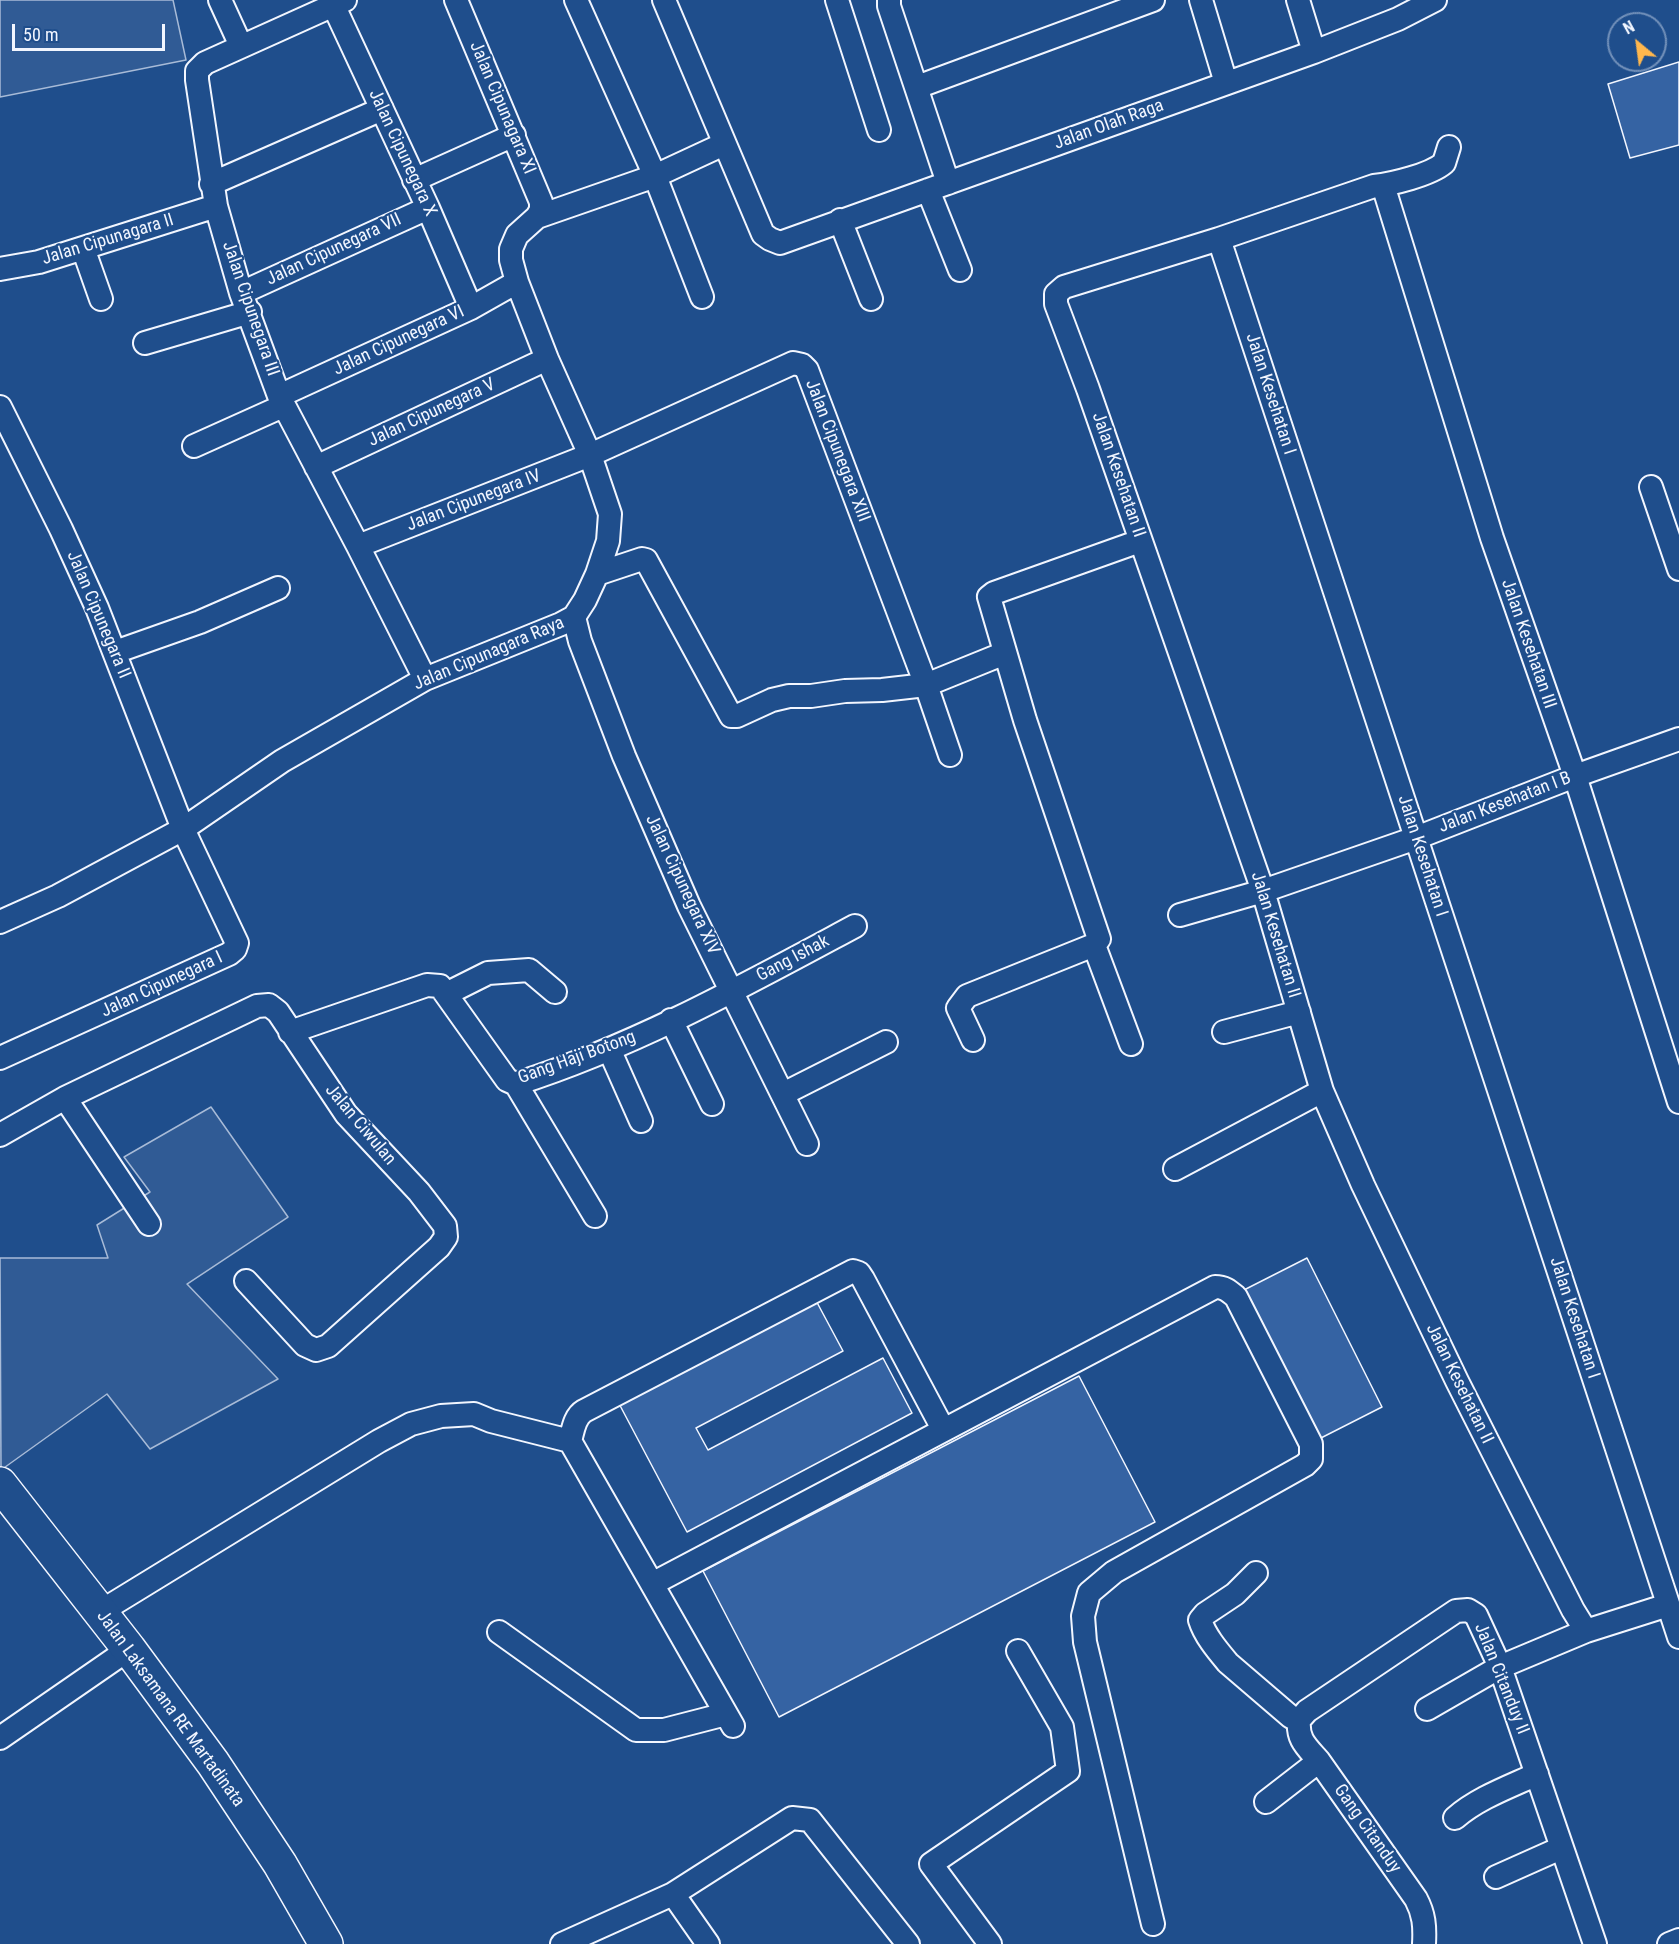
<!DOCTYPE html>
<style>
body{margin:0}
#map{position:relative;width:1679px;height:1944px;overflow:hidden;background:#1f4e8c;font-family:"Roboto Condensed",sans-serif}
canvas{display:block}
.north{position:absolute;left:1607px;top:12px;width:60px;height:60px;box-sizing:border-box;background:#1f4e8c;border:2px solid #7391ba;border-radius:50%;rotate:331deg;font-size:16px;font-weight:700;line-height:24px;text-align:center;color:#f2f6ff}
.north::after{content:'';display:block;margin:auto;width:21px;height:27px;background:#ffb74d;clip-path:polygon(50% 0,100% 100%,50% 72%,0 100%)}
.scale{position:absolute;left:12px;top:24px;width:153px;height:27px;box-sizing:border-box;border:3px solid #f2f6ff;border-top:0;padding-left:8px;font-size:18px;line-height:21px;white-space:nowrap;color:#f2f6ff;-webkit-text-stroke:4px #1f4e8c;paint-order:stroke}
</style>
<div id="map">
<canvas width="1679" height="1944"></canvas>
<div class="north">N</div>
<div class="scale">50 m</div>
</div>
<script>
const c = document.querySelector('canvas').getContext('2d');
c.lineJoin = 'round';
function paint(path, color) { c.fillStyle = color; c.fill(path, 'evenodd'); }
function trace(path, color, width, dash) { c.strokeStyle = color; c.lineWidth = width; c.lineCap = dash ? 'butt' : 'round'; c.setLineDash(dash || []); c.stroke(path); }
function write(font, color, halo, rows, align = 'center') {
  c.font = font + ' "Roboto Condensed",sans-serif'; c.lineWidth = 4.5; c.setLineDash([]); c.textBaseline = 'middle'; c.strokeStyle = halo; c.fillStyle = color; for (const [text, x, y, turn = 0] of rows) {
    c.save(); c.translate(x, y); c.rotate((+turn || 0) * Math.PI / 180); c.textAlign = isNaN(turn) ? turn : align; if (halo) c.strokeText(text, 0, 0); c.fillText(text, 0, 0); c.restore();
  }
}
const built = new Path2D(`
 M0,0H173L186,60L0,97Z
 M211,1107L288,1217L187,1284L278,1379L150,1449L107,1394L1,1470L0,1258H108L97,1225L150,1192L124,1157Z`);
const building = new Path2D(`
 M1679,62V145L1630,158L1608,84Z
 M1307,1258L1382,1407L1315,1441L1240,1292Z
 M813,1295L843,1351L696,1428L708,1450L883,1358L912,1413L687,1532L616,1398Z
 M1079,1376L1155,1522L779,1717L703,1571Z`);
const minor = new Path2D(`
 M220,0L241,46
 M331,0L428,208L471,308
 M345,0L205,63L197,71V80L216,206L241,293L279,396L358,546L425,679
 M456,0L541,202V210L537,217
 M664,0L763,234L770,239L780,243L1314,52L1398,19L1435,0
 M837,0L879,130
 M889,0V6L948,183
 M1201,0L1226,83
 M1298,0L1314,52
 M917,87L1153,0
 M1449,147L1444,163C1430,175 1392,184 1374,186L1219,239L1679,1637
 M414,180L514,135
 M211,184L382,109
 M1383,185L1492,538L1575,776L1679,1102
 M928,190L960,270
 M840,220L871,299
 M1219,239L1064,287L1056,294V304L1088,389L1263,891L1322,1091L1363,1185L1457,1381L1573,1610L1586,1631L1668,1605
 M83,248L101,299
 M0,269L39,262L216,206
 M241,293L428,208
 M702,297L655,176L724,144
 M145,343L250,312
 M279,396L471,308L517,282
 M0,407L61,529L97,608L183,829L237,943L235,949L229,954L0,1058
 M194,446L283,406
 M316,467L547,359
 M1651,487L1679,569
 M358,546L590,455L793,363L802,365L807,370L926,685L950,755
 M597,574L642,559L646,560L731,716H737L772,700L789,696H811L845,691L882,690L926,685L1005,653
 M574,617L580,641L624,756L689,906L807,1144
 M115,652L200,622L278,588
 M1180,915L1263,891L1416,838L1575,776L1679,739
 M0,922L58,896L183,829L282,761L425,679L561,624L574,617L585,600L597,574L608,541L610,514L590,455L547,359L517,282L511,260V249L517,235L537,217L655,176L576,0
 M1094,945L1131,1044
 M446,994L488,973L529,970L555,992
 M671,1020L712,1104
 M290,1032L427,985L440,986L507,1080L516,1084C635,1046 745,985 855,926
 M1224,1032L1299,1012
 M973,1040L958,1008L967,996L1094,945L1099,939L1025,720L989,597L994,593L1140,541
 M609,1049L641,1121
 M516,1084L595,1216
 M783,1094L886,1042
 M65,1098L149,1224
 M0,1135L65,1098L257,1006L269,1005L278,1012L346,1114L419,1192L445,1226L446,1237L439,1247L328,1346L316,1350L305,1345L246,1281
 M1175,1169L1322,1091
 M943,1429L863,1279L859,1273L853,1271L584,1411C574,1417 573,1431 570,1441L652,1584L1215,1287C1225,1287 1229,1291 1236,1297L1311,1444V1459L1305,1465L1114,1572L1089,1593L1083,1616L1085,1642L1153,1924
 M1256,1573L1235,1594L1205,1614L1200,1620C1205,1636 1218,1651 1228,1663L1291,1717L1299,1720
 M652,1584L733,1726
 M100,1612L379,1441L411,1424L441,1416L474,1414L491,1421L570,1441
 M499,1632L636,1730H664L726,1714
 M1427,1709L1500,1667L1586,1631
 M1299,1720L1307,1711L1456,1611L1468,1610L1476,1615L1500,1667L1595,1944
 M1299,1720C1297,1740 1307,1747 1319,1761L1416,1899C1424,1914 1425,1926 1424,1944
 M0,1738L129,1649
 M1266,1802L1319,1761
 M1455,1818C1478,1798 1509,1787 1537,1774
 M1496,1877L1561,1848
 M673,1894L708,1944
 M562,1944L673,1894L792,1818L810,1820L908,1944
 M990,1944L931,1864L1068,1771L1062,1727L1018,1651
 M1669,1944L1679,1940`);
const highway = new Path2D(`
 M0,1484L129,1649L213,1763L280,1864L326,1944`);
const streetNames = [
 ["Jalan Cipunagara XI",502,108,67],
 ["Jalan Olah Raga",1109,125,-20],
 ["Jalan Cipunegara X",402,153,65],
 ["Jalan Cipunagara II",108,240,-17],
 ["Jalan Cipunegara VII",334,250,-25],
 ["Jalan Cipunegara III",250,309,71],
 ["Jalan Cipunegara VI",399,341,-25],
 ["Jalan Kesehatan I",1270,394,72],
 ["Jalan Cipunegara V",432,413,-25],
 ["Jalan Cipunegara XIII",837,451,69],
 ["Jalan Kesehatan II",1118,475,71],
 ["Jalan Cipunegara IV",474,501,-21],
 ["Jalan Cipunegara II",98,615,67],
 ["Jalan Kesehatan III",1528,644,71],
 ["Jalan Cipunagara Raya",489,654,-23],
 ["Jalan Kesehatan I B",1505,803,-21],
 ["Jalan Kesehatan I",1422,856,72],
 ["Jalan Cipunegara XIV",682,885,65],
 ["Jalan Kesehatan II",1275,935,73],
 ["Gang Ishak",793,959,-28],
 ["Jalan Cipunegara I",162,985,-25],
 ["Gang Haji Botong",577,1058,-20],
 ["Jalan Ciwulan",360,1125,50],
 ["Jalan Kesehatan I",1574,1318,72],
 ["Jalan Kesehatan II",1459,1384,64],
 ["Jalan Citanduy II",1501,1679,68],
 ["Jalan Laksamana RE Martadinata",170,1709,54],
 ["Gang Citanduy",1367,1829,55]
];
paint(built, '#305b95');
trace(built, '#a8bbd7', 1.5);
paint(building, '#3563a3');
trace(building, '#f2f6ff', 1.5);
trace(minor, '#f2f6ff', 26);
trace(highway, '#f2f6ff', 36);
trace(minor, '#1f4e8c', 22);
trace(highway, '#1f4e8c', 33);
write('18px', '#f2f6ff', '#1f4e8c', streetNames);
</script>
